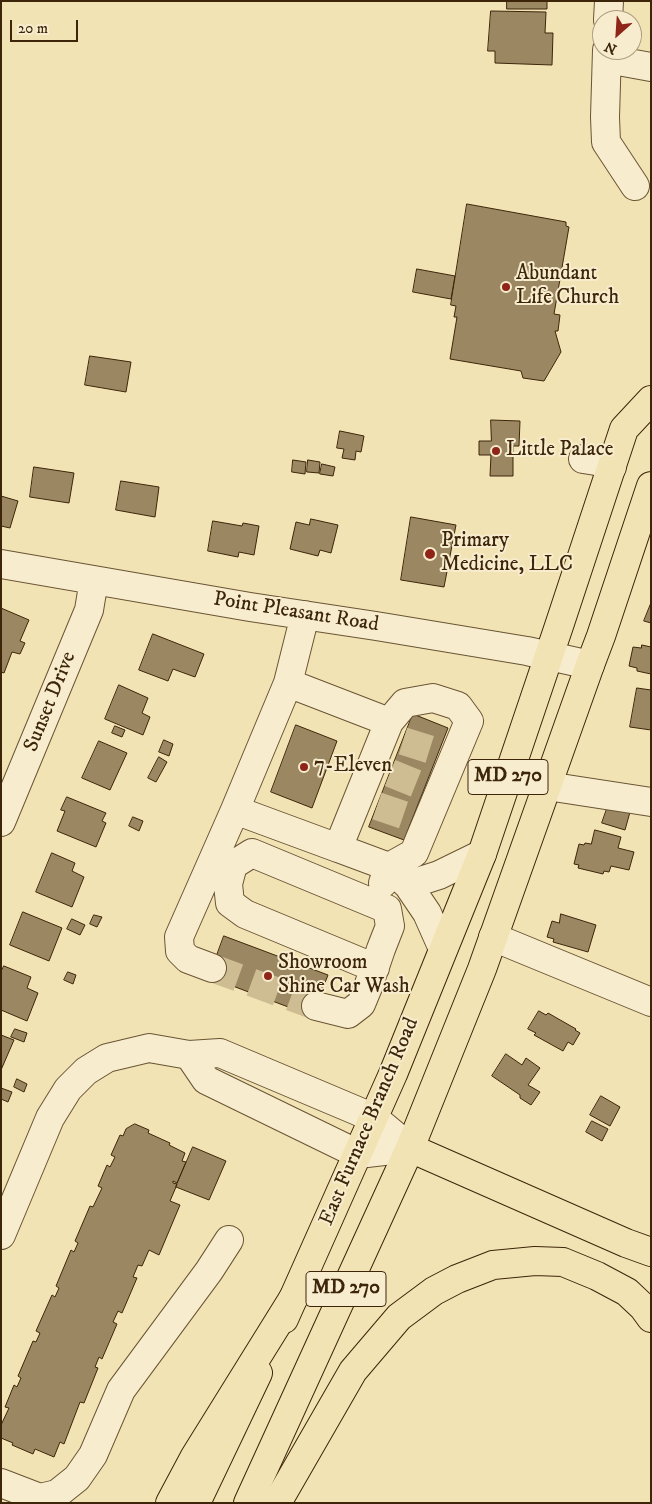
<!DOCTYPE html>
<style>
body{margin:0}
#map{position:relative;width:652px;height:1504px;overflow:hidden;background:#f2e3b4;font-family:"IM FELL DW Pica",serif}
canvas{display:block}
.frame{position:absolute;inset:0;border:2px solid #3d250a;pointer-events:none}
.north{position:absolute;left:592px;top:10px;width:50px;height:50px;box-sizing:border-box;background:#f7edce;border:1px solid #ad9d80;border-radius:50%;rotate:206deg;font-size:14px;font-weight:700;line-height:20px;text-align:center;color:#3d250a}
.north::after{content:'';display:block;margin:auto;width:18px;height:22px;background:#8f2418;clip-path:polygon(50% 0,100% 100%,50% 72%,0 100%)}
.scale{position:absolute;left:10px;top:20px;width:68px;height:22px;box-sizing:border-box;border:2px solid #3d250a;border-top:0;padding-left:6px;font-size:15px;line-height:18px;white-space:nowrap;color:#3d250a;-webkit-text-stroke:4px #f7edce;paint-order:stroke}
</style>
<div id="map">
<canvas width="652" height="1504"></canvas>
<div class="frame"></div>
<div class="north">N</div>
<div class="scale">20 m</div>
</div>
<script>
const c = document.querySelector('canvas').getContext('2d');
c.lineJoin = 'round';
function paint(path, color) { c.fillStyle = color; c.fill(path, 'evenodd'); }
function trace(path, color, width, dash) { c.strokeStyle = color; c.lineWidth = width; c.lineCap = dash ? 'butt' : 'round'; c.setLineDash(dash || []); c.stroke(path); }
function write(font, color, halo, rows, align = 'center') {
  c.font = font + ' "IM FELL DW Pica",serif'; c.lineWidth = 4; c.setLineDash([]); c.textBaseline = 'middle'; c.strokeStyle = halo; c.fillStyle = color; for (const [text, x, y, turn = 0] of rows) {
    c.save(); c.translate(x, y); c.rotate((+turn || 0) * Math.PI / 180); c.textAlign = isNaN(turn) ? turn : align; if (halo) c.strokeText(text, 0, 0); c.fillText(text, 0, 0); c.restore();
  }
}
const building = new Path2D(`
 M507,1H547V9H507Z
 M491,11L546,12L545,33H553L552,65L495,63V51H488Z
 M467,204L566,222V226L569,227L554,314L560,315L558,331H555L561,352L544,381L523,378L521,371L450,359L457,317H454L456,306L451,305Z
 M417,269L455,276L451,299L413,292Z
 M90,356L131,362L126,392L85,385Z
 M491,420L520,421L519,446H513V476H490L491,455H479V441H491Z
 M340,431L364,436L361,452L356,451L355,460L342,458L344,449L337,448Z
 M293,460L306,462L305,474L292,472Z
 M308,460L320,462L319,473L307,472Z
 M322,464L335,467L333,476L320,474Z
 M34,467L74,473L69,503L30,497Z
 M121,481L159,487L155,517L116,510Z
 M1,496L18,501L10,528L1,526Z
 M411,517L456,525L444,587L401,580Z
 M311,519L338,525L331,553L320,550L318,556L290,549L296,522L309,525Z
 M213,521L242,526L243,523L259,526L254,555L239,552L238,557L208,551Z
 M651,603V623L644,621Z
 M1,608L29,620L20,641L25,643L20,654L12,652L4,673L1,672Z
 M153,634L204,654L195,677L173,669L168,681L139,670Z
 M642,645L651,647V674L637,671V668L629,666L633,647L641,648Z
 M119,685L148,698L142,713L150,717L143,735L105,719Z
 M637,688L651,690V730L630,727Z
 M413,714L448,728L404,840L369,827Z
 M296,725L337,741L312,808L271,792Z
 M115,726L125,730L122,737L112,733Z
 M164,740L173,744L169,756L159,752Z
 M99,741L127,753L110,790L82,778Z
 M159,757L167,762L156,782L148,778Z
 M67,797L106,813L102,821L106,823L96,847L57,831L65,811L61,810Z
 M608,806L630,812L625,830L602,823Z
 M133,817L143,821L139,831L129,826Z
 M595,830L621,837L618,848L634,852L629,870L611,866L609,872L604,871L603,874L578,868L579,865L574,864L579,844L584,845L585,843L591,844Z
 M52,853L75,863L72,871L84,877L72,907L36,892Z
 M23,912L62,928L49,961L10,945Z
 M561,914L596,925L588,952L553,942L554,939L547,937L552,921L559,923Z
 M94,915L102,917L97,927L90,924Z
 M72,919L85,925L80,935L67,929Z
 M224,936L328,975L312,1016L209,977Z
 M4,966L31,977L27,988L38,993L27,1021L1,1010V972Z
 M68,972L76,975L73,984L64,980Z
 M539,1011L546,1015L548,1013L576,1029L575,1030L580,1033L573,1045L568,1042L563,1051L534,1035L536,1033L528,1029Z
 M15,1029L27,1033L24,1042L11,1037Z
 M1,1035L14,1040L1,1070Z
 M506,1054L522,1065L526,1058L540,1068L528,1085L540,1092L531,1105L520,1098V1095L492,1076Z
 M17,1079L27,1084L24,1092L14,1087Z
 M1,1088L12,1092L8,1102L1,1099Z
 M601,1096L620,1107L610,1126L590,1115Z
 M592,1121L608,1129L602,1141L586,1132Z
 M135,1124L149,1130L148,1133L170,1143L169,1145L185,1153L182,1161L186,1162L177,1183L173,1181V1183L177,1184L176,1187L170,1201L180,1205L159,1255L149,1250L142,1266L138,1265L133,1277L137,1278L122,1313L118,1311L113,1322L117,1324L102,1359L99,1357L95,1367L98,1368L84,1403L80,1402L64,1444L60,1442L54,1457L35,1449L33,1454L12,1445L13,1443L1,1438V1425L9,1408L5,1407L14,1385L17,1387L21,1378L18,1376L33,1341L36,1342L40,1333L36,1331L52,1295L55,1297L59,1288L56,1286L71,1250L74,1252L78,1243L75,1241L90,1206L93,1207L102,1188L98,1186L107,1165L110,1167L115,1157L111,1155L120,1135L123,1136L126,1129Z
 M193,1147L226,1161L209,1200L176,1187Z`);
const minorTunnel = new Path2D(`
 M403,741L438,752
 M390,773L425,787
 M377,806L412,818
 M212,968L316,1006`);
const minor = new Path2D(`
 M608,20L609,1
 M607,50L605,117L606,142L635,186
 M607,59L651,67
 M583,459L596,461L612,467
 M1,564L250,607L376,626L527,651L590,665
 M305,615L288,683L389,722L338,848L389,867L408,885L427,913L443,949
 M547,786L651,802
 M235,810L338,848
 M1,822L89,610L94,580
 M383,883L389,867L414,853L469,721L458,706L433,698L405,703L389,722
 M408,885L439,875L482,854
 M493,937L651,1002
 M212,968L188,959L180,951L179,937L235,810L288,683
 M316,1006L348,1014L361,1004L368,987L381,949L390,926L387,909L252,853L233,865L228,884L230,903L245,914L375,968
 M189,1055L206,1080L358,1154L410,1148
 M1,1235L50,1118L68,1089L86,1071L107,1058L149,1048L189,1055L220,1053L374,1118L410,1148
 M1,1483L40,1498L57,1494L77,1478L93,1455L121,1390L209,1271L229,1240`);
const major = new Path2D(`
 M284,1319L393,1074L482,854L559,626L624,429L651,400
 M196,1503L258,1373
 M248,1503L410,1148L482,969L590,665L601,636L651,486`);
const highway = new Path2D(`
 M410,1148L626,1243L651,1252
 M170,1503L194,1458L294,1297
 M277,1503L353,1371L399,1317L434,1291L457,1279L493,1265L535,1261L563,1262L597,1276L627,1292L643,1307L651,1318`);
const markers = [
 [506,287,5,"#8f2418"],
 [496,451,5,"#8f2418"],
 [430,554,6,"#8f2418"],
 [304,767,5,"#8f2418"],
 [268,976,5,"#8f2418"]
];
const shields = [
 [508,777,80],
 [346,1289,80]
];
const shieldNames = [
 ["MD 270",508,777],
 ["MD 270",346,1289]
];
const poiNames = [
 ["Abundant",516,275],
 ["Life Church",516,299],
 ["Little Palace",506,451],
 ["Primary",441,542],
 ["Medicine, LLC",441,566],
 ["7-Eleven",314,767],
 ["Showroom",278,964],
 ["Shine Car Wash",278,988]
];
const streetNames = [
 ["Point Pleasant Road",296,613,9],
 ["Sunset Drive",51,702,-68],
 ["East Furnace Branch Road",370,1122,-67]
];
paint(building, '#9b8862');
trace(building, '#3d250a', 1);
trace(minorTunnel, '#cebd92', 28, [28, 14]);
trace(minor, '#6a5434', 30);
trace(major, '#3d250a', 30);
trace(highway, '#3d250a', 30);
trace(minor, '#f7edce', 28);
trace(major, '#f2e3b4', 28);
trace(highway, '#f2e3b4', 28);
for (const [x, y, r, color] of markers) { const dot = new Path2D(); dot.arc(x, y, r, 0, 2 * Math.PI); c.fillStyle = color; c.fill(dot); trace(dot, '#f7edce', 2); }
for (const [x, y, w] of shields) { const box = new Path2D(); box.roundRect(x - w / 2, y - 17.5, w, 35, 4); c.fillStyle = '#f7edce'; c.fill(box); trace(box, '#3d250a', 1); }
write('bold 20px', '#3d250a', null, shieldNames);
write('21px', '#3d250a', '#f7edce', poiNames, 'left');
write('21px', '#3d250a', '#f7edce', streetNames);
</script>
